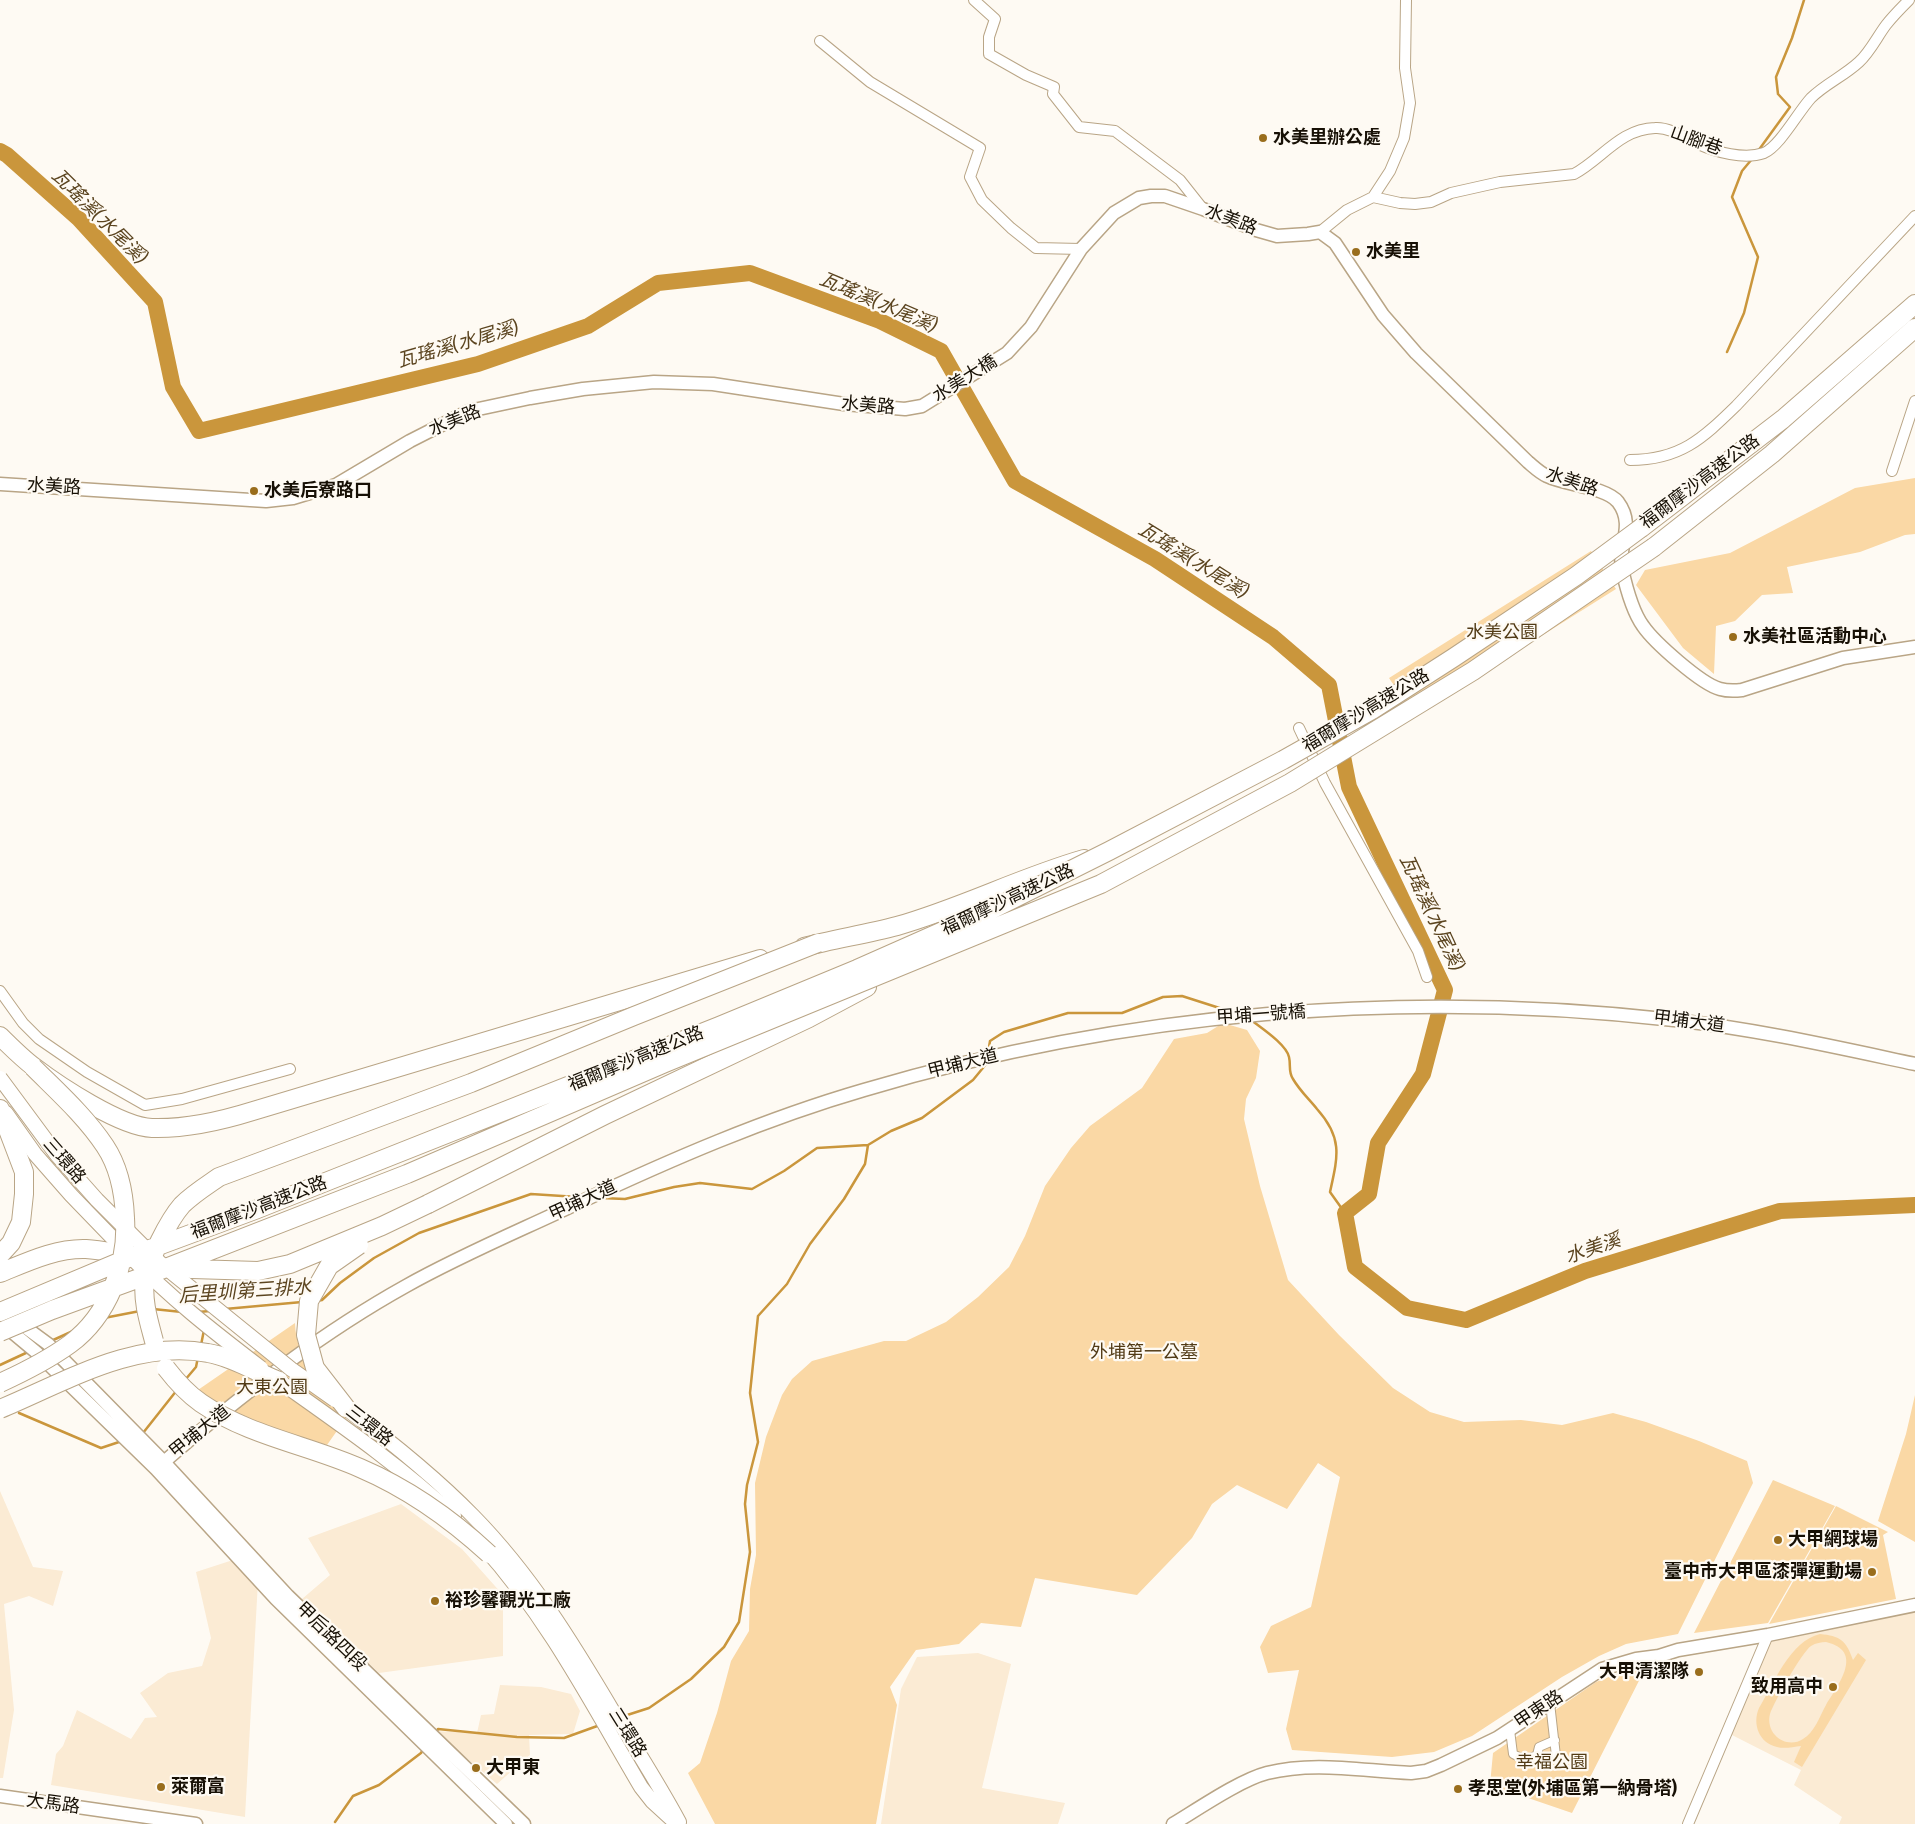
<!DOCTYPE html>
<meta charset="utf-8">
<style>
body{margin:0}
canvas{display:block;background:#fefaf3}
</style>
<canvas width="1915" height="1824"></canvas>
<script>
const c = document.querySelector('canvas').getContext('2d');
c.lineJoin = 'round';
function paint(path, color) { c.fillStyle = color; c.fill(path, 'evenodd'); }
function trace(path, color, width, dash) { c.strokeStyle = color; c.lineWidth = width; c.lineCap = dash ? 'butt' : 'round'; c.setLineDash(dash || []); c.stroke(path); }
function write(font, color, halo, rows, align = 'center') {
  c.font = font + ' "Fira Sans Condensed","Noto Sans TC",sans-serif'; c.lineWidth = 4.5; c.setLineDash([]); c.textBaseline = 'middle'; c.strokeStyle = halo; c.fillStyle = color; for (const [text, x, y, turn = 0] of rows) {
    c.save(); c.translate(x, y); c.rotate((+turn || 0) * Math.PI / 180); c.textAlign = isNaN(turn) ? turn : align; if (halo) c.strokeText(text, 0, 0); c.fillText(text, 0, 0); c.restore();
  }
}
const built = new Path2D(`
 M0,1491L33,1567L63,1571L53,1606L29,1596L4,1604L14,1710L3,1778H0Z
 M401,1504L462,1549L503,1595V1656L379,1673L302,1599L330,1575L308,1538Z
 M236,1559L258,1581L245,1817L51,1785L56,1754L63,1746L77,1710L131,1739L145,1718L157,1717L140,1693L168,1673L202,1666L211,1638L196,1572Z
 M1915,1610V1824H1839L1842,1817L1794,1785L1801,1770L1730,1734L1771,1640Z
 M978,1653L1011,1664L982,1788L1065,1803L1058,1824H881L901,1689L917,1657Z
 M500,1685L541,1687L571,1694L580,1711L573,1734L529,1735L530,1755L497,1784L435,1731L477,1733L481,1715L494,1714Z`);
const green = new Path2D(`
 M1915,478V534L1905,535L1860,552L1787,567L1793,593L1762,595L1735,621L1716,626L1714,674L1683,648L1636,585L1645,570L1730,553L1855,488Z
 M1591,551L1616,589L1414,716L1389,678Z
 M1223,1023L1247,1030L1260,1051L1256,1078L1246,1099L1244,1119L1260,1186L1288,1280L1339,1335L1393,1388L1430,1412L1464,1422L1521,1420L1562,1425L1613,1413L1646,1422L1699,1441L1747,1461L1753,1483L1678,1634L1626,1644L1599,1656L1562,1677L1472,1736L1434,1752L1392,1757L1292,1750L1286,1729L1299,1670L1268,1673L1260,1647L1271,1626L1311,1607L1340,1477L1318,1463L1287,1509L1237,1485L1212,1504L1192,1538L1137,1595L1035,1578L1021,1627L981,1623L959,1644L916,1650L890,1687L897,1705L876,1824H715L688,1773L700,1763L717,1713L731,1661L749,1631L750,1589L756,1555L755,1483L766,1437L782,1395L792,1379L812,1361L884,1341H906L946,1322L978,1297L1009,1267L1025,1236L1045,1186L1071,1148L1090,1126L1142,1088L1174,1039L1207,1033Z
 M295,1323C296,1362 324,1389 346,1418L327,1445L251,1423L195,1392Z
 M1915,1395V1542L1878,1521L1906,1434Z
 M1773,1480L1835,1506L1768,1623L1694,1633Z
 M1836,1506L1888,1532L1883,1535L1896,1599L1769,1624Z
 M1820,1634C1840,1636 1846,1640 1853,1660L1858,1653L1866,1660L1802,1767L1794,1762L1801,1746C1793,1747 1784,1749 1777,1747C1759,1743 1752,1724 1759,1708C1774,1683 1790,1641 1820,1634ZM1826,1642C1865,1651 1838,1685 1826,1705C1820,1716 1814,1733 1803,1739C1794,1745 1782,1743 1775,1735C1770,1730 1768,1721 1770,1714C1774,1702 1802,1652 1811,1646C1816,1643 1821,1642 1826,1642Z
 M1649,1661L1572,1813L1490,1785L1493,1753L1596,1682Z`);
const stream = new Path2D(`
 M1758,151L1790,107L1778,94L1776,77L1792,38L1804,0
 M1727,352L1744,313L1758,257L1732,197L1742,171L1752,159
 M1251,1020C1261,1028 1286,1044 1289,1057C1291,1065 1288,1072 1293,1079C1300,1091 1309,1099 1317,1109C1343,1138 1338,1156 1330,1192L1345,1213
 M988,1053L990,1041L1004,1032L1068,1013H1122L1163,997L1182,996L1232,1012
 M601,1198L625,1199L674,1187L700,1183L752,1189L784,1171L817,1148L868,1145L891,1131L922,1118L973,1080L987,1063
 M317,1301L322,1300L340,1283L374,1258L419,1233L531,1194L578,1197
 M153,1309L182,1312
 M225,1309L302,1302
 M198,1312L210,1311
 M104,1318L140,1311
 M51,1341L73,1331
 M201,1345L204,1330
 M0,1365L28,1352
 M185,1380L196,1367L198,1357
 M19,1413L101,1448L122,1441
 M143,1433L177,1390
 M621,1717L649,1708L691,1679L724,1647L739,1622L750,1552L745,1504L747,1485L758,1442L750,1393L758,1316L787,1284L810,1244L844,1199L865,1164L868,1145
 M435,1734L438,1729L517,1737L564,1738L600,1725
 M335,1822L353,1796L379,1785L421,1753L424,1748`);
const river = new Path2D(`
 M0,151L7,155L79,219L155,302L173,387L199,431L478,364L588,326L658,283L750,273L880,321L941,351L1015,481L1155,559L1273,637L1329,685L1349,787L1445,990L1423,1074L1378,1143L1369,1194L1345,1213L1355,1267L1407,1308L1466,1320L1585,1271L1780,1211L1915,1205`);
const pedestrian = new Path2D(`
 M1550,1703L1556,1756
 M1510,1730L1513,1754L1525,1760L1537,1755L1539,1747L1555,1740`);
const minor = new Path2D(`
 M974,0L995,19L989,37V54L1026,75L1054,87L1053,94L1079,127L1115,131L1180,180L1203,209
 M820,41L870,82L980,148L970,177L982,200L1011,228L1036,248L1081,249
 M1373,197L1400,203L1415,204L1431,202L1451,193L1500,182L1574,174C1602,159 1620,129 1655,128C1670,127 1685,138 1698,144C1716,152 1744,160 1764,153C1780,146 1798,112 1811,98C1825,84 1844,76 1859,62C1870,52 1877,37 1886,25C1893,16 1901,8 1909,0
 M1320,232L1347,210L1373,197L1390,171L1404,138L1410,103L1405,68L1406,0
 M1630,460C1680,460 1702,439 1736,406L1915,216
 M1892,471L1915,401
 M1299,728L1325,783L1418,951L1427,977
 M0,991L23,1023L39,1039L87,1072L145,1105L182,1099L290,1069
 M1688,1824L1768,1635`);
const tertiary = new Path2D(`
 M0,484L266,501L293,498L336,485L410,441L469,411L530,398L583,389L654,382L713,384L844,404L905,409L922,406L1007,353L1031,327L1081,249L1114,213L1139,198L1151,196H1165L1203,209L1256,230L1277,236L1308,234L1320,232L1335,243L1383,315L1416,353L1528,462C1534,467 1540,473 1547,476C1565,485 1606,487 1618,502C1636,526 1617,546 1622,569C1626,587 1632,611 1643,626C1654,642 1701,684 1720,689C1727,691 1734,691 1742,690L1843,658L1915,647
 M14,1319L48,1344L164,1462L288,1596L524,1824
 M0,1322L36,1352L156,1469L276,1599L506,1824
 M156,1469C233,1401 316,1336 406,1286C461,1255 519,1231 576,1204C670,1160 764,1119 864,1090C1125,1012 1404,989 1674,1020C1756,1029 1835,1047 1915,1064
 M0,1796L196,1824
 M1173,1824C1198,1809 1240,1780 1267,1773C1314,1761 1363,1771 1411,1773L1426,1771L1441,1765L1497,1738L1602,1669L1636,1659L1659,1656L1678,1650L1768,1635L1915,1605`);
const secondary = new Path2D(`
 M6,1113L35,1154L71,1195L128,1254
 M279,1381C341,1425 398,1464 454,1516
 M346,1408C390,1441 434,1476 473,1516C531,1575 573,1644 615,1715C637,1750 659,1785 679,1822
 M483,1546C548,1618 592,1704 641,1787L652,1801L677,1824`);
const motorway = new Path2D(`
 M1641,528L1783,419L1915,304
 M1654,547L1772,454L1915,328
 M804,947C835,939 867,934 897,926C961,908 1021,877 1084,859
 M0,1036C11,1047 22,1058 34,1067C59,1086 121,1127 152,1128C186,1129 221,1121 253,1111L760,959
 M0,1109L24,1172V1194L21,1222L11,1243L0,1255
 M428,1204L605,1115L809,1018L867,987
 M0,1273C27,1262 56,1248 86,1249C100,1250 115,1253 129,1255`);
const secondaryBridge = new Path2D(`
 M0,1078L57,1155L97,1200L160,1263L291,1369L335,1400
 M129,1255C169,1297 214,1332 261,1368`);
const motorwayBridge = new Path2D(`
 M173,1266L192,1269L258,1271L290,1264L382,1226L428,1204
 M0,1312L150,1249L255,1210L719,1026L857,969L995,908L1109,851L1283,760L1372,710L1453,658L1576,576L1641,528
 M0,1332L52,1310L153,1273L407,1174L665,1063L1101,884L1290,783L1473,671L1654,547
 M154,1341C149,1322 142,1300 145,1280C149,1260 168,1221 182,1205C193,1194 206,1186 219,1177L471,1083L634,1016L818,943
 M166,1368C176,1381 188,1394 201,1403C249,1436 308,1445 360,1468C409,1489 450,1518 489,1554
 M0,1383C24,1372 48,1360 70,1344C108,1316 128,1264 125,1218C124,1192 119,1167 105,1146C85,1116 58,1092 33,1067
 M346,1408L315,1368L306,1335L309,1301L329,1266L359,1245
 M0,1409C65,1382 135,1339 208,1353C232,1357 256,1372 279,1381`);
const markers = [
 [1263,138,5,"#996d1c"],
 [1356,252,5,"#996d1c"],
 [254,491,5,"#996d1c"],
 [1733,637,5,"#996d1c"],
 [1778,1540,5,"#996d1c"],
 [1872,1572,5,"#996d1c"],
 [435,1601,5,"#996d1c"],
 [1699,1672,5,"#996d1c"],
 [1833,1687,5,"#996d1c"],
 [476,1768,5,"#996d1c"],
 [161,1787,5,"#996d1c"],
 [1458,1789,5,"#996d1c"]
];
const poiNames = [
 ["水美里辦公處",1273,138],
 ["水美里",1366,252],
 ["水美后寮路口",264,491],
 ["水美社區活動中心",1743,637],
 ["大甲網球場",1788,1540],
 ["臺中市大甲區漆彈運動場",1862,1572,"right"],
 ["裕珍馨觀光工廠",445,1601],
 ["大甲清潔隊",1689,1672,"right"],
 ["致用高中",1823,1687,"right"],
 ["大甲東",486,1768],
 ["萊爾富",171,1787],
 ["孝思堂(外埔區第一納骨塔)",1468,1789]
];
const streetNames = [
 ["山腳巷",1696,141,20],
 ["水美路",1231,220,21],
 ["水美大橋",965,379,-32],
 ["水美路",868,406,5],
 ["水美路",455,421,-22],
 ["水美路",1572,482,19],
 ["福爾摩沙高速公路",1700,482,-37],
 ["水美路",54,487,3],
 ["福爾摩沙高速公路",1366,711,-31],
 ["福爾摩沙高速公路",1008,900,-25],
 ["甲埔一號橋",1261,1015,-4],
 ["甲埔大道",1689,1022,7],
 ["福爾摩沙高速公路",636,1059,-22],
 ["甲埔大道",963,1064,-14],
 ["三環路",64,1161,49],
 ["甲埔大道",583,1201,-25],
 ["福爾摩沙高速公路",259,1208,-21],
 ["三環路",369,1426,38],
 ["甲埔大道",200,1432,-39],
 ["甲后路四段",331,1637,44],
 ["甲東路",1539,1710,-34],
 ["三環路",627,1733,58],
 ["大馬路",53,1804,8]
];
const parkNames = [
 ["水美公園",1502,633],
 ["外埔第一公墓",1144,1353],
 ["大東公園",272,1388],
 ["幸福公園",1552,1763]
];
const waterNames = [
 ["瓦瑤溪(水尾溪)",99,217,45],
 ["瓦瑤溪(水尾溪)",878,303,23],
 ["瓦瑤溪(水尾溪)",458,345,-16],
 ["瓦瑤溪(水尾溪)",1193,561,32],
 ["瓦瑤溪(水尾溪)",1431,913,65],
 ["水美溪",1593,1249,-19],
 ["后里圳第三排水",245,1292,-4]
];
paint(built, '#fbebd4');
paint(green, '#fad8a5');
trace(stream, '#ca963c', 2.5);
trace(river, '#ca963c', 16);
trace(pedestrian, '#b9a586', 10);
trace(minor, '#b9a586', 12);
trace(tertiary, '#b9a586', 15);
trace(secondary, '#b9a586', 16);
trace(motorway, '#b9a586', 20);
trace(pedestrian, '#fff', 8);
trace(minor, '#fff', 10);
trace(tertiary, '#fff', 12);
trace(secondary, '#fff', 14);
trace(motorway, '#fff', 18);
trace(secondaryBridge, '#b9a586', 16, []);
trace(motorwayBridge, '#b9a586', 20, []);
trace(secondaryBridge, '#fff', 14);
trace(motorwayBridge, '#fff', 18);
for (const [x, y, r, color] of markers) { const dot = new Path2D(); dot.arc(x, y, r, 0, 2 * Math.PI); c.fillStyle = color; c.fill(dot); trace(dot, '#fefaf3', 2); }
write('bold 18px', '#171005', '#fefaf3', poiNames, 'left');
write('18px', '#171005', '#fefaf3', streetNames);
write('18px', '#523b16', '#fefaf3', parkNames);
write('italic 19px', '#5b441f', '#fefaf3', waterNames);
</script>
